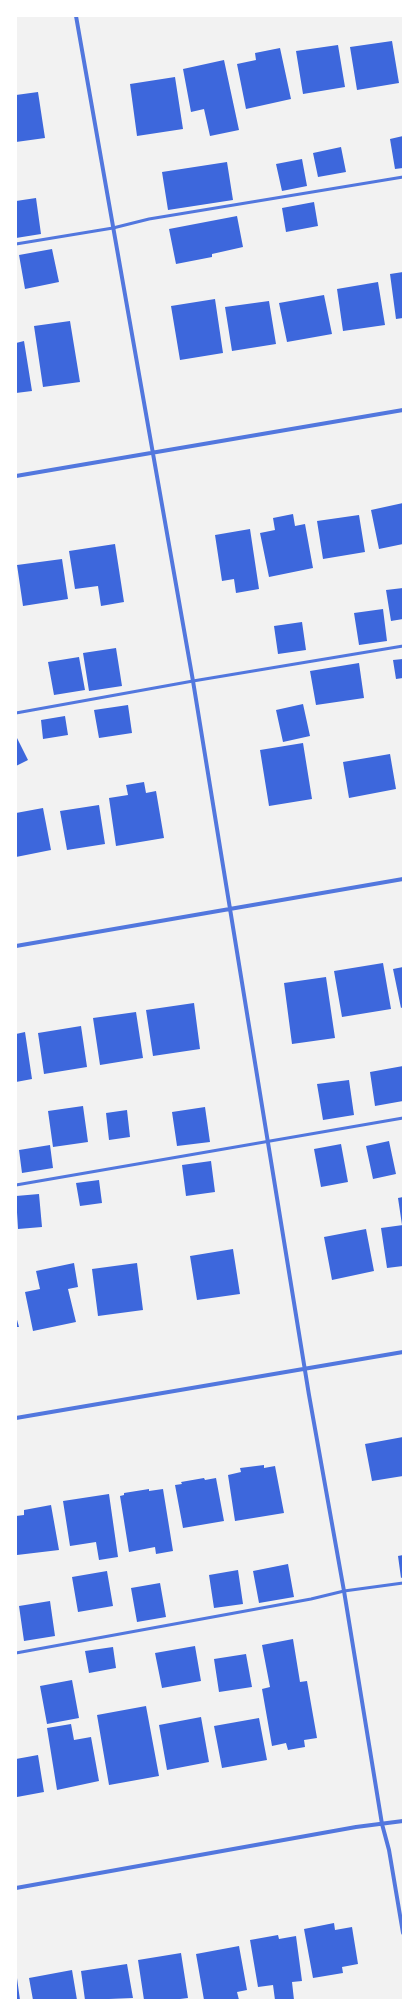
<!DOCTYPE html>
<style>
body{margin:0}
#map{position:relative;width:419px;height:2016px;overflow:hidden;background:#f2f2f2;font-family:Arial,sans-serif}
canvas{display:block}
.frame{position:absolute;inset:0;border:17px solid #fff;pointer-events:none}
</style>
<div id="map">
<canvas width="419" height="2016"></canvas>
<div class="frame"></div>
</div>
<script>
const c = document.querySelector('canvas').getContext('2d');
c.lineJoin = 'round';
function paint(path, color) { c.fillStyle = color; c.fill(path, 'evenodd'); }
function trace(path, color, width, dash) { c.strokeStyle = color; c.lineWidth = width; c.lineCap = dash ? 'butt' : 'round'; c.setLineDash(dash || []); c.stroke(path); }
const building = new Path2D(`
 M392,41L399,83L357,90L350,47Z
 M338,45L345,87L303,94L296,51Z
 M280,48L291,99L246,109L237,64L256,60L255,53Z
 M224,60L239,130L210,136L204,109L191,112L183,69Z
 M175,77L183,129L137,136L130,84Z
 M38,92L45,138L16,142V95Z
 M403,136V168L395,169L390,139Z
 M341,147L346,172L318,177L313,153Z
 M302,159L307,186L282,191L276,164Z
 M227,162L233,200L168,210L162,172Z
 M36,198L41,234L16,238V201Z
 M314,202L318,226L286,232L282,208Z
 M237,216L243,247L212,254V257L176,264L169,229Z
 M52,249L59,282L25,289L19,255Z
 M403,272V318L396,319L390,274Z
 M378,282L385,325L343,331L337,289Z
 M324,295L332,334L287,342L279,303Z
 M215,299L223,353L180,360L171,306Z
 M269,301L276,344L232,351L225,307Z
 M70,321L80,382L43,387L34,326Z
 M24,341L32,391L16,393V343Z
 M403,503V544L379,549L371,510Z
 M293,514L295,526L305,524L313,568L269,577L260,533L275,530L273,518Z
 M359,515L365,552L323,559L317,521Z
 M250,529L259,589L236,593L234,579L222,581L215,535Z
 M115,544L124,602L101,606L98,586L75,589L69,551Z
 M62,559L68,599L23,606L17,565Z
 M403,588V619L391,621L386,590Z
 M383,609L387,641L359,645L354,613Z
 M302,622L306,650L278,654L274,626Z
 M116,648L122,686L89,691L83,653Z
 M79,657L85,690L54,695L48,662Z
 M403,659V678L396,679L393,660Z
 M359,663L364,698L316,705L310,671Z
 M303,704L310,736L283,742L276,710Z
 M128,705L132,733L99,738L94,710Z
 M65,716L68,735L43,739L41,720Z
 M16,736L28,760L16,766Z
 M303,743L312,799L269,806L260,750Z
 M390,754L396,789L349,798L343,762Z
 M144,782L146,793L156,791L164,838L116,846L109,798L128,795L126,785Z
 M99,805L105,844L67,850L60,811Z
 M43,808L51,850L16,857V813Z
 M383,963L391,1009L342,1017L334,971Z
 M403,967V1007L401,1008L393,969Z
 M326,977L335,1038L292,1044L284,983Z
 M194,1003L200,1049L153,1056L146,1010Z
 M136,1012L143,1058L100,1065L93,1018Z
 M81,1026L87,1067L44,1074L38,1033Z
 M25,1032L32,1079L16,1082V1034Z
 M403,1066V1101L375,1106L370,1072Z
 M349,1080L354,1115L323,1120L317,1084Z
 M83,1106L88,1142L53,1147L48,1111Z
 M205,1107L210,1142L177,1146L172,1112Z
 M127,1110L130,1137L109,1140L106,1113Z
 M389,1141L396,1174L373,1179L366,1146Z
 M341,1144L348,1182L321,1187L314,1149Z
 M50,1145L53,1168L22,1173L19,1150Z
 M211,1161L215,1192L186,1196L182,1165Z
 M99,1180L102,1203L80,1206L76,1183Z
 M39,1194L42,1227L18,1229L16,1196Z
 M403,1197V1225H402L398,1198Z
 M403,1225V1266L387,1268L381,1228Z
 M366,1229L374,1271L332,1280L324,1237Z
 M233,1249L240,1294L197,1300L190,1256Z
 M74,1263L78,1287L68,1289L76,1322L33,1331L25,1292L40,1289L36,1271Z
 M137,1263L143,1310L98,1316L92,1269Z
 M16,1316L19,1327H16Z
 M403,1437V1476L372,1481L365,1444Z
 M264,1465V1468L275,1466L284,1513L235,1521L228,1475L241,1472L240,1468Z
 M204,1478L205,1480L216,1478L224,1521L183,1528L175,1485L182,1484L181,1482Z
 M149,1489V1491L163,1489L173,1551L156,1554L155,1547L129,1552L120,1496L124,1495V1493Z
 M109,1494L118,1557L99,1560L96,1542L70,1546L63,1501Z
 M51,1505L59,1550L17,1555L16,1516L24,1515V1510Z
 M403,1555V1577L401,1578L398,1556Z
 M288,1564L294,1597L259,1603L253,1571Z
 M238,1570L243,1604L214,1608L209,1575Z
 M107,1571L113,1606L78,1612L72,1577Z
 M160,1583L166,1617L137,1622L131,1588Z
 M50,1601L55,1636L24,1641L19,1606Z
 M293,1639L300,1682L307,1681L317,1738L304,1740L305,1747L288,1750L286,1743L272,1746L262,1689L270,1687L262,1645Z
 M195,1646L201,1681L162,1688L155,1653Z
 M113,1647L116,1668L89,1673L85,1651Z
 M246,1654L252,1687L219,1692L214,1659Z
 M72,1680L79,1718L47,1724L40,1686Z
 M146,1706L159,1776L109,1785L97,1715Z
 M201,1717L209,1762L167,1770L159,1725Z
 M259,1718L267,1760L222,1768L214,1726Z
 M71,1724L74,1740L91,1737L99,1781L57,1790L47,1728Z
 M38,1755L44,1792L17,1797L16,1759Z
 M334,1923L335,1930L352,1927L358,1964L342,1967L343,1973L313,1978L304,1929Z
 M278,1935L279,1939L296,1936L302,1981L292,1982L294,2000H275L273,1985L258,1987L250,1940Z
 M239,1946L247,1990L237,1992L239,2000H204L196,1954Z
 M181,1953L188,1998L172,2000H144L138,1960Z
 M127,1964L133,1998L85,2000L81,1971Z
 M72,1970L77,2000H33L29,1978Z
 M16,1978H17L20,2000H16Z`);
const service = new Path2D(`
 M16,244L113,228L149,219L403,177
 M16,713L193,681L403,646
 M16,1185L403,1118
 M16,1653L311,1599L344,1591L403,1583`);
const minor = new Path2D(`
 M76,16L193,681L309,1395L344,1591L382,1824L389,1850L403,1933
 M16,476L403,410
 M16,946L403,879
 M16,1418L403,1352
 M16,1888L356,1827L403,1821`);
paint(building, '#3d67dc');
trace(service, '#5277de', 3);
trace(minor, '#5277de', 4);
</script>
